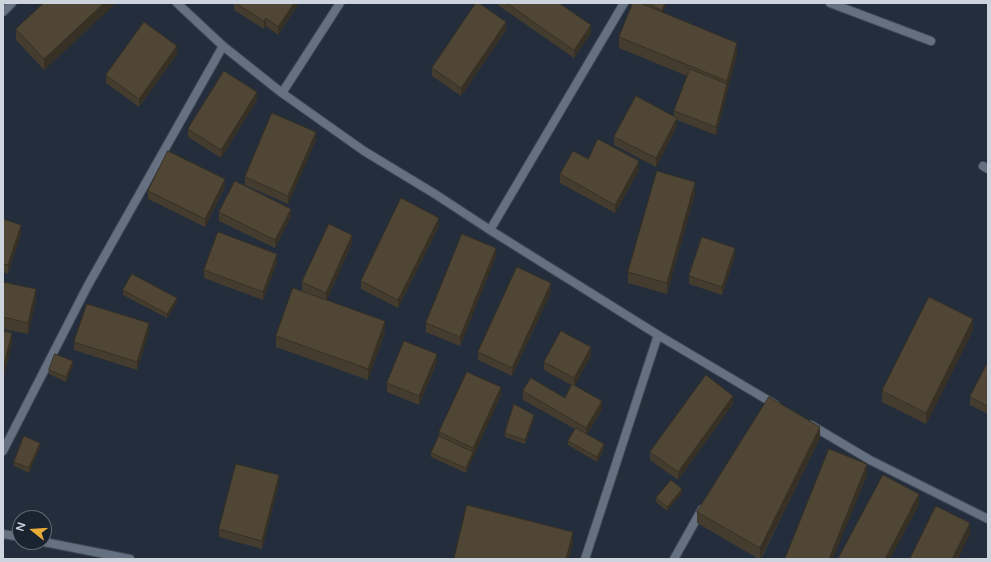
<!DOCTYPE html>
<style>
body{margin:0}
#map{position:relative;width:991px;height:562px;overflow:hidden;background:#232d3b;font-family:"Varela Round",sans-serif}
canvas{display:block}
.frame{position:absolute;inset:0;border:4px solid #ced4de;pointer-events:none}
.north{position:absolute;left:12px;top:510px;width:40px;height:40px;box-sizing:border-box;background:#1a2330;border:1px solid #626a76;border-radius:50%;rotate:287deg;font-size:11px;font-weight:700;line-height:16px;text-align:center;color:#ced4de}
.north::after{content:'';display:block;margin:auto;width:14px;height:18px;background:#e7ac37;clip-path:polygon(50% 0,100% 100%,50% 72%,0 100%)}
</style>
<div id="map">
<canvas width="991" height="562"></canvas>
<div class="frame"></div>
<div class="north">N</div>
</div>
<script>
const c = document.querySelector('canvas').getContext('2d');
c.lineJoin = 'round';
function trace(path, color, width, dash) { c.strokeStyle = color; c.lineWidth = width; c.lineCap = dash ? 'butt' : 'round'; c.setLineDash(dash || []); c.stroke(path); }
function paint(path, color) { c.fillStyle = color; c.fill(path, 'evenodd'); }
const minor = new Path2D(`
 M177,3L223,46L282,93L364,151L435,194L490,230L658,335L585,559
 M830,3L931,41
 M3,12L12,3
 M282,93L340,3
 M983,166L988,169
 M490,230L624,3
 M658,335L776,405
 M811,425L870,460L988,519
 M3,451L87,287L223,46
 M3,534L20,537
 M44,542L130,559
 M674,559L702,509`);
const wall = new Path2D(`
 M44,3H116L44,70L16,40V29Z
 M234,3H299L278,35L266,26L264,29L234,10Z
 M495,3H559L591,33L574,58Z
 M642,3H667L662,12L737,54L716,135L677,120V126L656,167L614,145V137L674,116V111L687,76L619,48V37Z
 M506,30L461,96L432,76V68Z
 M177,54L139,107L106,83V75Z
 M257,100L221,158L188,137V129Z
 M316,140L288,204L245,185V177Z
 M588,159L639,170L615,213L560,183V174Z
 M225,187L205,227L148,199V191Z
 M695,193L667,294L628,283V272Z
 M219,212L291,217L275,248L219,221Z
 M3,219L21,233L8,274L3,272Z
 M439,226L398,308L361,289V281Z
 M352,243L327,300L385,332L368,380L276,347V336L306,293L302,291V282Z
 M496,256L460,346L426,332V323Z
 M735,256L722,295L689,284V276Z
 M277,262L263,300L204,278V270Z
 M3,282L36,300L28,334L3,329Z
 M123,290L177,302L167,318L123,295Z
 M551,292L512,376L478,360V352Z
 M973,330L926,424L882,402V391Z
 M149,332L137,370L74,350V342Z
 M591,356L574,385L602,409L587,435L604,449L597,462L568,445V441L575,429L523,400V391L565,398L571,385L544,370V362Z
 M437,362L419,405L387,392V383Z
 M988,362V414L970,405V397Z
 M73,365L66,382L49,374V370Z
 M501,395L466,473L431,457V453L439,436V432Z
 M733,404L678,480L650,460V452Z
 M534,419L525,444L505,437V433Z
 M820,438L761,559H759L697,523V512Z
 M40,447L29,473L14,466V462Z
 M279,483L262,549L219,537V529Z
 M682,493L667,511L656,502V498Z`);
const shadedWall = new Path2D(`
 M104,3H116L44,70V59Z
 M294,3H299L278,35V27Z
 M665,3H667L662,14V10Z
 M266,18V26L264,29V21Z
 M506,22V30L461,96V88Z
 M591,25V33L574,58V50Z
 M737,43V54L716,135V127L727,84V81Z
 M177,46V54L139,107V99Z
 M257,92V100L221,158V150Z
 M677,118V126L656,167V158Z
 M316,132V140L288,204V196Z
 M639,161V170L615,213V205Z
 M225,179V187L205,227V219Z
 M695,182V193L667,294V283Z
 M291,209V217L275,248V240Z
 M439,218V226L398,308V300Z
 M21,225V233L8,274V265Z
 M352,235V243L326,302V293Z
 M496,248V256L460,346V337Z
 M735,248V256L722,295V287Z
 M277,254V262L263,300V292Z
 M551,283V292L512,376V368Z
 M36,289V300L28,334V323Z
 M177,298V302L167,318V314Z
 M973,319V330L926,424V413Z
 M385,321V332L368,380V369Z
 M149,323V332L137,370V362Z
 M12,333V344L3,379V368Z
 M591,347V356L574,387V378Z
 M437,354V362L419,405V396Z
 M73,361V365L66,382V377Z
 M501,387V395L466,473V468L473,452V448Z
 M733,396V404L678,480V472Z
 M602,401V409L586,436V428Z
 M534,415V419L525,444V440Z
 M820,427V438L760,559V548Z
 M40,443V447L29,473V468Z
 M604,444V449L597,462V457Z
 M867,464V476L833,559H829Z
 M279,475V483L262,549V541Z
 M682,489V493L667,511V507Z
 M919,494V505L890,559H885Z
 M970,523V534L958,559H952Z
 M573,532V544L569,559H566Z`);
const building = new Path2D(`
 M44,3H104L44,59L16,29Z
 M236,3H294L278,27L266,18L264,21Z
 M476,3H479L506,22L461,88L432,68Z
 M507,3H559L591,25L574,50Z
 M633,3H640L737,43L727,81L619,37Z
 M647,3H665L662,10Z
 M144,22L177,46L139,99L106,75Z
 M690,69L727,84L716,127L674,111Z
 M224,71L257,92L221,150L188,129Z
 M636,96L677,118L656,158L614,137Z
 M272,113L316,132L288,196L245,177Z
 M598,139L639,161L615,205L560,174L573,151L588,159Z
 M168,151L225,179L205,219L148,191Z
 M657,171L695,182L667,283L628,272Z
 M235,181L291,209L275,240L219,212Z
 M401,198L439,218L398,300L361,281Z
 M3,219L21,225L8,265L3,264Z
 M329,224L352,235L326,293L302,282Z
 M218,232L277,254L263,292L204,270Z
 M462,234L496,248L460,337L426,323Z
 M702,237L735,248L722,287L689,276Z
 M517,267L551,283L512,368L478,352Z
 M132,274L177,298L167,314L123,290Z
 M3,282L36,289L28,323L3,317Z
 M293,288L385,321L368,369L276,336Z
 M929,297L973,319L926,413L882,391Z
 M87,304L149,323L137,362L74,342Z
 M3,331L12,333L3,368Z
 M561,331L591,347L574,378L544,362Z
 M404,341L437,354L419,396L387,383Z
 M55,354L73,361L66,377L49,370Z
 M988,362V406L970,397Z
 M467,372L501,387L473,448L439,432Z
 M706,375L733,396L678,472L650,452Z
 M531,378L565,398L572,384L602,401L586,428L523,391Z
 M769,397L820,427L760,548L697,512Z
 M514,404L534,415L525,440L505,433Z
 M576,428L604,444L597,457L568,441Z
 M24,436L40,443L29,468L14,462Z
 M439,436L473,452L466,468L431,453Z
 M829,449L867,464L829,559H785Z
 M236,464L279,475L262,541L219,529Z
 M883,475L919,494L885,559H838Z
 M671,480L682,489L667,507L656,498Z
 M467,505L573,532L566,559H454Z
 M936,506L970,523L952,559H910Z`);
trace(minor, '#424a57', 10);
trace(minor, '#657081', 8);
paint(wall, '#443c2e');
paint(shadedWall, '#373125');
paint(building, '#4f4635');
trace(building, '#373125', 1);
</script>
